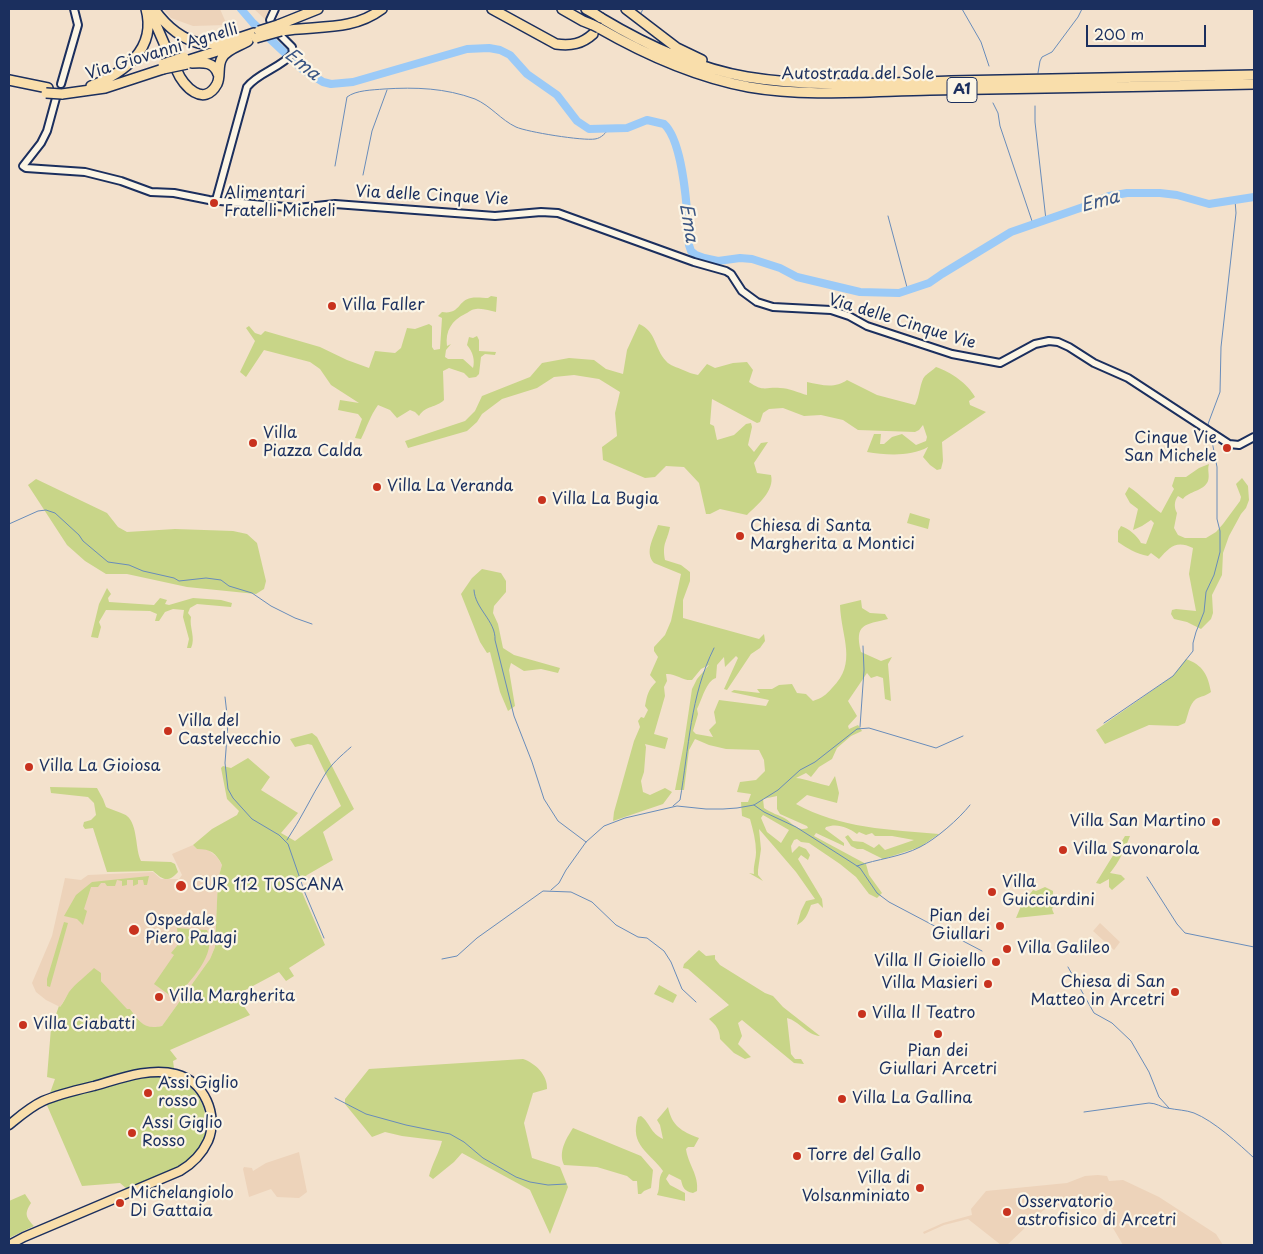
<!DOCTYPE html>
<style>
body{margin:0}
#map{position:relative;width:1263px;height:1254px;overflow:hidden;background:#f3e1cc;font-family:"Playpen Sans",sans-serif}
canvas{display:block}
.frame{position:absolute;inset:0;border:10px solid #1b2f5e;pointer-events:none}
.scale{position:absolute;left:1086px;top:25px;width:120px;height:22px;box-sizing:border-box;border:2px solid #1b2f5e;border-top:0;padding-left:6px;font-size:15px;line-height:18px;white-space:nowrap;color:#1b2f5e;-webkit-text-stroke:4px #fcf5e5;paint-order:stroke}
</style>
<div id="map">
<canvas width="1263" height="1254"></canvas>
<div class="frame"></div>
<div class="scale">200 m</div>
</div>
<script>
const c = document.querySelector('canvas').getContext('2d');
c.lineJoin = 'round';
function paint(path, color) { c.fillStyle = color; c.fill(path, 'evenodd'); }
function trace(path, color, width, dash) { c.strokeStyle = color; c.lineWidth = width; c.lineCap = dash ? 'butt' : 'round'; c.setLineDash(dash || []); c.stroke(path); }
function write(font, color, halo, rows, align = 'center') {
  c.font = font + ' "Playpen Sans",sans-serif'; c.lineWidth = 4.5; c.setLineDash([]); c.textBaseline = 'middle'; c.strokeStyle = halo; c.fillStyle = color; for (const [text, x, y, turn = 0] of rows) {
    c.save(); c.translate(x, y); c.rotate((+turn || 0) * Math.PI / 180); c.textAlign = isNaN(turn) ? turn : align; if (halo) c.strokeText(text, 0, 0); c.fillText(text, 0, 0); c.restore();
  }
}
const built = new Path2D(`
 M163,9H220L227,25L193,26L171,18Z
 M254,9H277L268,22Z
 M193,845L197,849H207L217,857L222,865L218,880L215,947L210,959L162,1026L152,1028L143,1025L130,1009L127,1010L101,981V973L79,983L68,994L60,1007L46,1000L36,992L32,983L52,936L65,878L81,880L88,875L153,872L161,879H179L182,875L172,854Z
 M1100,923L1120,942L1114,950L1093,931Z
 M299,1152L307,1192L299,1198L277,1197L271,1189L249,1197L243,1169L244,1167L252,1168L253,1171L266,1163Z
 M1098,1175L1107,1176L1109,1181L1123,1180L1159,1197L1216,1234L1223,1245H1123L1107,1218L1108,1215L1101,1206L1097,1208L1093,1207L1090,1201L1055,1206L1049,1205L1007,1245H1001L968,1219L944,1225L924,1234L923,1232L943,1223L972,1215L971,1209L986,1191L1067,1183L1085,1176Z`);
const green = new Path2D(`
 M491,296L497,297L496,312C490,311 483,308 476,309C472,309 469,312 465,314C452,320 445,331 447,346L451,344L446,350L445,357L448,359H463L473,368C475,360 473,352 467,345L469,337L473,338L477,336L479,340V351L496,352L495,355L485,354L481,357L479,374L476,377L469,378L464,373L449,368L443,371L444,400C436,408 426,405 419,416L415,412L410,410L397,418L390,410L378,405C370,416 367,427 361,439L355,438L362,419L358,414L338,410L340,400L359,403L331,385L320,369L310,362L264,350L246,377L240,372L255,341L246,328L249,326L255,333L261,335L265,331L320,347L347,360L369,368L375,351L395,353L401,348L407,328L415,329L429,324L432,326V347L434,350L440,349L442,318L438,316L442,312C460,315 458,300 471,298C476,297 483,298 488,298Z
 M639,324C657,332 654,348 666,361C670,366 677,367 683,370C688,372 692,374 698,375L707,364L715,368L733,363L747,362L753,370L749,382C763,392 765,387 780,388C789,388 799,393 807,395V382C821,385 835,389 847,380L877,395L915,405C920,396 920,381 925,376C928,373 933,370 936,367C951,372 968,384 975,397L969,401L970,405L986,412L942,442L943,461L941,469L937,470L930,465L923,457L928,447C910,457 886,455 867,452L874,434H881L880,444H884L892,437L902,434L916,445L926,441L927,437L923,425L919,430L915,432L858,430L843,420L821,415L804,416L783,408L769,409L763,413L760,422L757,423L712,399L710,424L714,426L717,440L734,435L746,424L751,423L752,427L748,445L754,452L761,443L768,442L754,463L757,473L771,475C775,491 757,505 747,515L720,509L710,514H706L699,483L684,467L666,466L655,477L645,478L603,460L602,447L617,436L615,413L620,392L599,379L574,375L554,377L537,388L502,399L482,414L477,422L467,431L408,448L405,441L465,421L475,411L482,396L530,377L542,363L569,358L594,360L606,369L623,374L627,350Z
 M1209,464C1207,470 1210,475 1208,481C1204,491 1189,491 1183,499L1178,496C1174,501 1174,508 1177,513L1174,528L1178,535L1185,538H1206L1216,532L1223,524L1240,501L1241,497L1236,484L1242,478L1248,486L1249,500L1246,508L1241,514L1229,536L1223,553L1222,575L1212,595L1213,613L1211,619L1201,629L1187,622L1174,619L1171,614L1172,610L1176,609L1196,611L1189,574L1193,548C1176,540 1170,547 1159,559L1151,553L1148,556C1136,554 1127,548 1118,542V531L1121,526C1129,529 1137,535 1141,543L1146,544L1154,523L1151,520L1142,526L1133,530L1138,509L1130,503L1125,494L1129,487C1141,495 1150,505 1161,513L1174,489L1172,486L1175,477H1186L1199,468Z
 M36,479L107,513L118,527L127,532L175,529L233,531L247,534L257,543L266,581L264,589L256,594L187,587L127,574H106L85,561L67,545L28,485Z
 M910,513L930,519L928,529L907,523Z
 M658,525L670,527C667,542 662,543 665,560L681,565L690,572V581L683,600V618L759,639L764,634L765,641L760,648L751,654L727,690L724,689L738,658L736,656L725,667L724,657L717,665L716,678C706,681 702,700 697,709L698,714L693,731L696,734L713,737L709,730L716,723L714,712L719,700L766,706L769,700L731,692L734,690L760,693L757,689H772L779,685L792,684L797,693L806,694L813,701C822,698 826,695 832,688C858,663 841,637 840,605L861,600L862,608L870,613L885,614L888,619C865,625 854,623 861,652L881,661L892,657L888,664L891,701L885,699L883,678L877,676L871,678L867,673L848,701L857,716L848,726L849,729L858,725L862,731L851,736L837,748L832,759L819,767L811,777L806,773L796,778C807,779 818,784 829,786L835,776L839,793L837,803L807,795L796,804C839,828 891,830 939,834L920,847L883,859L863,849H857L851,846L845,837L848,835L853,841L863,842L874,848L879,844L885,850L914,840L892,836H875L872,833L866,835L859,832L857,834C848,827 837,823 826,827L825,829L844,843V846L816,833L814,836L866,864L869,875L882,893L877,898L869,894L856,877L840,864L809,843L801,842L797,839L794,840L791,846L792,853L799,846L806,849L810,855L808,860L801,855L798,859L822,899L823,908L818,903L811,905C808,914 805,921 797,925L801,911L806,901L815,899L796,872L759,829L761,849L758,870V875L763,881L749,873L754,874C753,866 756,860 756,852C756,841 753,830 750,819L742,816L741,802H748L751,794L737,792L740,782L756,780L765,771L764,760L759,750L726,749L709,745L695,739L689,750L684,790H675L684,743L692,689L697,679L709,665L701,669L692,680C683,681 675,673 666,674L667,681L664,687L665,696L654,734L668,738L665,749L645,744L646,747L644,772L641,781L643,792L650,795L665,788L672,792L663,804L613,821L614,812L634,741L640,727L638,721L641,717L644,718L648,710L645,706C647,695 648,690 656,682L650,675L658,657L654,651V647L665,635L671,621L681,574L654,563C644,552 654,537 658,525ZM777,796V809L780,814L807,826L808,828C798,832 793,824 786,819C779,815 771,813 764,808L763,799ZM763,815L789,830L781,843L767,832L761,818Z
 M482,569L501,573L506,581V592L494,606L493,613L498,624L503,648L514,655L560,668L558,673L541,669L524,671L511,663L509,670L515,706L508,711L500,692L490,652L487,653L480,642L461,594L472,578Z
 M107,588L111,594L108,598L109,602L154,605L160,598L167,600L165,604L169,605L193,598L221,600L232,603L231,607L197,604L190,608L188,613L191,617C189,627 196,638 191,648H187L189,639L183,617L184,610L173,609L165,612L159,621H155L157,614L150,611L106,610L99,622L101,627L98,638L91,637L99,604Z
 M1186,659C1203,665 1208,675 1211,692C1206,696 1201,696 1196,699C1189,704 1188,716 1185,723L1178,726L1149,725L1105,744L1096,730L1173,676Z
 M312,733L317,737L354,809L323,832L333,860L307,875L298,883L325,945L289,968L294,976L286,981L279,972L236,995L250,1015L170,1050L177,1059L173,1061L174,1068L151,1067L137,1069L50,1093L55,1079L47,1077L51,1028L59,1006L60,1007C64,1002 66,997 69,992C76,983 86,976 94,968L101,973V981L127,1009H130C140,1022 144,1030 162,1026L210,959L215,947L218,879L222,865C216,853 211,849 197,849L193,845L212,829L237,815L239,811L227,799L221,768L223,766L231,768L248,758L270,777L261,790L298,813L281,833L295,841L341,806L312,745L308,744L295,747L290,739Z
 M50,787L97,788L103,799L106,807C110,809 125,814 127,816C138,825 135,849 141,861L171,862L175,864L178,872C168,883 163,880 153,871L107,872L93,828L85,829L83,826L84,822L91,820L96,815L94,803L88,797L51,793Z
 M1125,836H1130C1125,849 1119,862 1110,873L1121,875L1125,879L1112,890L1109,887V879L1100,884L1096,883Z
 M149,876L147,885H144L143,880H138V884L133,886V880H127V885L122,886V881L117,880L115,886H107L105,883H101L98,887H91L84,909L87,911L83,925L77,919L64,916L76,895L92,882Z
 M1045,887L1053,891V896L1046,899L1048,901L1053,900L1056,902L1055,905L1052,909L1054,914L1016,918L1021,906L1033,890L1036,891Z
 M64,922L68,923L50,987L47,986V979Z
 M177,928L207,930C218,955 190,980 175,999L154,984L174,955L171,953L181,941L178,938Z
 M699,950L706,956L715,955V959L720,965L765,993L773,996L783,1007L820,1036C807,1035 799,1021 787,1018L791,1054L795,1059H801L804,1064L794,1063L742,1020L738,1023L742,1036L738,1044L751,1057L745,1059L734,1053L720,1039C720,1030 716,1025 709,1019L729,1005L688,969L683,968L684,964Z
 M659,985L677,995L673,1003L654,994Z
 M523,1059C535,1063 548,1075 547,1089L533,1093L524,1123L532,1158L560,1167L568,1187L550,1234L530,1190L462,1153L454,1162L433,1179L429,1176C432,1164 439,1153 442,1141L402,1136L385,1132L372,1137L345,1104V1099L369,1069Z
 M147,1076C157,1075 169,1075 178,1079C206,1092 216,1130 195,1154C178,1173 150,1181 127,1189L120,1183L82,1186L46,1103Z
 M668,1107C672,1126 681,1131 699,1138L694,1147H688L686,1149C688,1164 699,1175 697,1191L693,1193C684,1191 683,1188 681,1180L669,1174L666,1179L670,1185L685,1193V1201L657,1195C661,1187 657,1179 663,1171C650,1152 629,1146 638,1117L641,1116C651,1124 650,1133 663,1139L660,1125L657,1120Z
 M573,1128L641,1156L653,1170L651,1188L644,1191L641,1194H638L637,1181H633L627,1176L597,1167L564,1165C558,1152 566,1139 573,1128Z
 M25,1194L31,1203C24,1214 26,1217 34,1226L9,1238V1201Z`);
const stream = new Path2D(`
 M962,9L981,42L989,66
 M641,13L643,9
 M1038,73L1040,61L1042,57L1052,52L1078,17L1082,9
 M993,103L998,113L1000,126L1033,224
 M1035,106V122L1046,220
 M335,166L347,97C356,90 373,90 384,89C416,87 445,88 475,99C491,106 501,120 516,127C527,132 583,141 595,139C602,138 605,133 610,128
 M363,175L372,131L387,90
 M888,216L908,291
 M1210,427L1208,424L1220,392L1221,347L1236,213L1235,200
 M9,524L38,511L46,510L55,513L79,535L83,541L108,562L129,565L143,571L174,578L179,581L206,578L221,580L229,586L252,593L271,606L295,618L312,624
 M474,590C475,609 496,621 495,640L514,716L532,762L544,799L558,821L586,842
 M225,697L228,723L225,763L228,789L233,798L252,819L279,835L288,844L305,893L324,938
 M1104,723L1173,676L1193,651V643L1196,632L1204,612L1206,592L1214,575L1220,552V531L1217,519V467L1211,436
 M860,727L864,670L863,646
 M754,805L764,812L796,827L854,864L860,868L877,893L889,902L982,951
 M673,806L680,800C689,748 690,696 714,648
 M287,840C301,819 311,797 324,776C331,764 341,756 351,747
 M857,866C877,859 901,857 920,847C936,839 959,819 970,805
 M1147,877L1177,924L1185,933L1254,947
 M551,890L559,883L566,870L586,842L604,826L625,818L677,806L706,809H723L737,808L754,805L778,790L800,770L815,762L857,729L869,728L936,748L963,736
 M442,959L457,956L477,938L543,891L571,892L592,902L616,925L638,937L647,938L664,951L671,962L682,989L696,1002
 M1068,967L1094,1013L1112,1023L1131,1041L1149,1072L1159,1097L1169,1108
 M335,1098L366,1114L406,1125L450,1134L464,1142L483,1158L516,1177L530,1182L548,1185L566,1184
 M1084,1112L1149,1103C1156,1103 1161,1107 1167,1108C1177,1110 1186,1110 1194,1113C1214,1121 1239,1144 1254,1158`);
const river = new Path2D(`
 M241,9L253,23L302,69L323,82L331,84L353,82L467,49L489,48L500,50L510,55L527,74L557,95L577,121L589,129L627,128L647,120L664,124C684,142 688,218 689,245L691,251L696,255L704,258L718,261L740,258L752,259L780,268L797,277L860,292L899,293L929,283L942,274L1011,232L1086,206L1109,196L1127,193H1160L1177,195L1209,204L1254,197`);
const secondary = new Path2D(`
 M272,24L270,20L275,9
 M61,84L78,25L74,9
 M56,98L47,131L41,143L23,166L26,168L85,172L121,181L151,192L174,193L209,200L297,208L335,204L495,216L541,212L558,213L694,262L726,271L731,274L742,291L757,302L773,307L831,310L849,316L867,326L952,354L1000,363L1035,344L1049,341L1058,342L1069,347L1094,363L1128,378L1229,444L1239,445L1254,437
 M216,200L247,87C259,72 281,68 293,53L292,47L280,35`);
const primary = new Path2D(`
 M9,1125C20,1116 30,1107 43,1101C59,1094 77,1090 94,1086C119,1079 149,1067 176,1074C204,1081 219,1115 208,1141C202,1154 192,1164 180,1171L24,1237L9,1245`);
const highway = new Path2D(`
 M154,9C166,26 184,42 205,44C215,44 227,40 237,39
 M492,9L556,44C571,46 582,44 593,34
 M562,9L583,21L593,25
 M586,9L595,14
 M626,9L677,48L702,60
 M150,11L170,57
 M601,18C646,45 695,68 747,77C813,88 885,83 951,81C1052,79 1153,77 1254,75
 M278,25L318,9
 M599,28C646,55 695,77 749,87C806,97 872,91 930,90C1038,89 1146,86 1254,84
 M281,31C317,25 351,32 382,9
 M239,38L254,33
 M186,61L230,47
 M192,63C204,62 214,62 218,74
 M177,71C183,86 204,108 217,84C221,76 217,66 222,58C227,49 240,46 248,41
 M9,80L48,88
 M91,86C124,73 157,49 146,9
 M62,94L105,88L163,69`);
const highwayBridge = new Path2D(`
 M595,14L601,18
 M593,25L599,28
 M259,31L278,25
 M256,38L281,31
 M163,64L184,57
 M163,69L187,64
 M46,93L62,94`);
const markers = [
 [214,203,5,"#c8321e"],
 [332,306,5,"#c8321e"],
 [253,443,5,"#c8321e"],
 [1227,448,5,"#c8321e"],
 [377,487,5,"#c8321e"],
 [542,500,5,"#c8321e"],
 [740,536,5,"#c8321e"],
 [168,731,5,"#c8321e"],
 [29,767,5,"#c8321e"],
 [1216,822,5,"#c8321e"],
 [1063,850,5,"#c8321e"],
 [181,886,6,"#c8321e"],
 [992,892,5,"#c8321e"],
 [1000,926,5,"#c8321e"],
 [134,930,6,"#c8321e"],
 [1007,949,5,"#c8321e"],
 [996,962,5,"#c8321e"],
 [988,984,5,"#c8321e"],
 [1175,992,5,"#c8321e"],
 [159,997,5,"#c8321e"],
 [862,1014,5,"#c8321e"],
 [23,1025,5,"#c8321e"],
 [938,1034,5,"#c8321e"],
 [148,1093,5,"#c8321e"],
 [842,1099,5,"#c8321e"],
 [132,1133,5,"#c8321e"],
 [797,1156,5,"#c8321e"],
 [920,1188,5,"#c8321e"],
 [120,1203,5,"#c8321e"],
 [1007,1212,5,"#c8321e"]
];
const shields = [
 [962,90,30]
];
const shieldNames = [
 ["A1",962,90]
];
const streetNames = [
 ["Via Giovanni Agnelli",162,52,-17],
 ["Autostrada del Sole",858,75],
 ["Via delle Cinque Vie",432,196,3],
 ["Via delle Cinque Vie",902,322,17]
];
const poiNames = [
 ["Alimentari",224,194],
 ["Fratelli Micheli",224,212],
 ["Villa Faller",342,306],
 ["Villa",263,434],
 ["Piazza Calda",263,452],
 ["Cinque Vie",1217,439,"right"],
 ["San Michele",1217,457,"right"],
 ["Villa La Veranda",387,487],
 ["Villa La Bugia",552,500],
 ["Chiesa di Santa",750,527],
 ["Margherita a Montici",750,545],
 ["Villa del",178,722],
 ["Castelvecchio",178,740],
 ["Villa La Gioiosa",39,767],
 ["Villa San Martino",1206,822,"right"],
 ["Villa Savonarola",1073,850],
 ["Villa",1002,883],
 ["Guicciardini",1002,901],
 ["CUR 112 TOSCANA",192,886],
 ["Pian dei",990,917,"right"],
 ["Giullari",990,935,"right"],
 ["Ospedale",145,921],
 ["Piero Palagi",145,939],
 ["Villa Galileo",1017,949],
 ["Villa Il Gioiello",986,962,"right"],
 ["Chiesa di San",1165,983,"right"],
 ["Matteo in Arcetri",1165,1001,"right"],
 ["Villa Masieri",978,984,"right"],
 ["Villa Margherita",169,997],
 ["Villa Il Teatro",872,1014],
 ["Villa Ciabatti",33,1025],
 ["Pian dei",938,1052,"center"],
 ["Giullari Arcetri",938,1070,"center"],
 ["Assi Giglio",158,1084],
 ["rosso",158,1102],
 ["Villa La Gallina",852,1099],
 ["Assi Giglio",142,1124],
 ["Rosso",142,1142],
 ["Torre del Gallo",807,1156],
 ["Villa di",910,1179,"right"],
 ["Volsanminiato",910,1197,"right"],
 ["Michelangiolo",130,1194],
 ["Di Gattaia",130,1212],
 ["Osservatorio",1017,1203],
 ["astrofisico di Arcetri",1017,1221]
];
const waterNames = [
 ["Ema",302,65,39],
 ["Ema",1100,202,-15],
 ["Ema",688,223,81]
];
paint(built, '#edd3ba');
paint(green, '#c8d588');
trace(stream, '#688cba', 1);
trace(river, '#9bcaf7', 8);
trace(secondary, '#1b2f5e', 10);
trace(primary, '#1b2f5e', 11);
trace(highway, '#1b2f5e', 12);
trace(secondary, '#fcf5e5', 6);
trace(primary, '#f9deab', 8);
trace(highway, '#f9deab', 9);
trace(highwayBridge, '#1b2f5e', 12, []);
trace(highwayBridge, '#f9deab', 9);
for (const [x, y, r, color] of markers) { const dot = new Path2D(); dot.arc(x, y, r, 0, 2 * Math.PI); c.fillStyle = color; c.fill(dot); trace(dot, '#fcf5e5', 2); }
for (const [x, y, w] of shields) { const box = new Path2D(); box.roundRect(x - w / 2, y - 12.5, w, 25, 4); c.fillStyle = '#fcf5e5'; c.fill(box); trace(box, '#1b2f5e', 1); }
write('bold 15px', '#1b2f5e', null, shieldNames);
write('16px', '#1b2f5e', '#fcf5e5', streetNames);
write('16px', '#1b2f5e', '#fcf5e5', poiNames, 'left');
write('italic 18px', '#3b5684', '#fcf5e5', waterNames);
</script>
